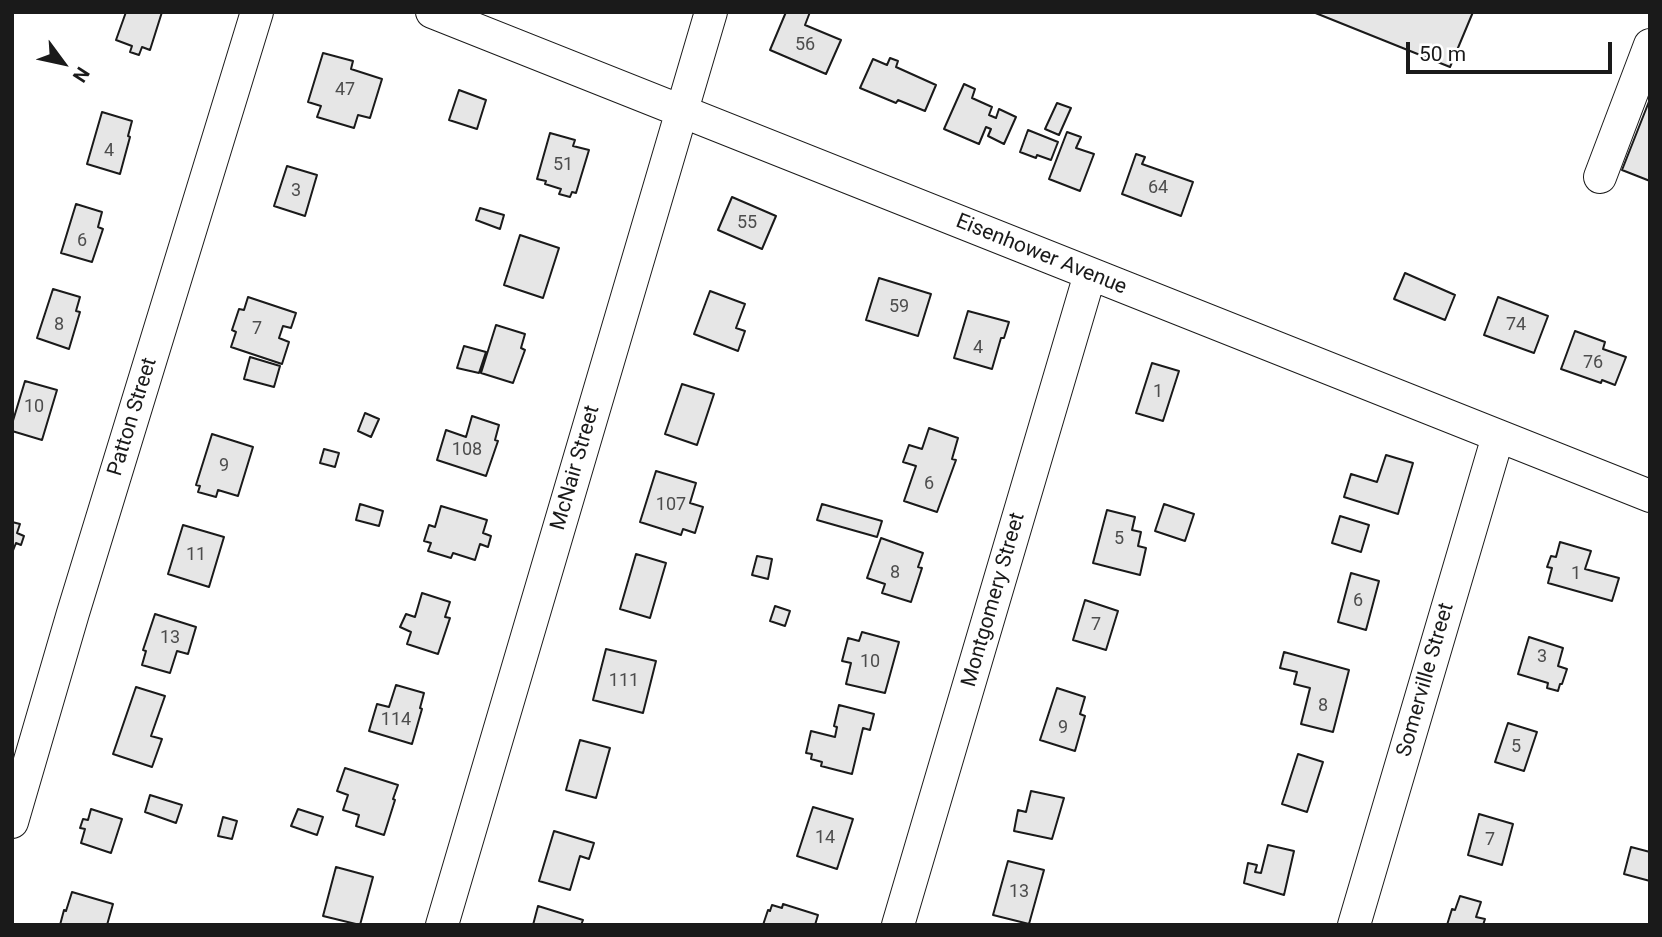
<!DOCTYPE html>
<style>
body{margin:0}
#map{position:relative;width:1662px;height:937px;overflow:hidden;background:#fff;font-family:Roboto,sans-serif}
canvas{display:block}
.frame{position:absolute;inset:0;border:14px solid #1a1a1a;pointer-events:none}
.north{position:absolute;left:28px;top:28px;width:70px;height:70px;-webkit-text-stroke:5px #fff;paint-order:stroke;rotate:123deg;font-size:19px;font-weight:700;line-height:28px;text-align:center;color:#1a1a1a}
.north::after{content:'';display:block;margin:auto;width:24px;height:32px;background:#1a1a1a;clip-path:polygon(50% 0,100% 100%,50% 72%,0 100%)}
.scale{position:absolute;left:1406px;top:42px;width:206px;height:32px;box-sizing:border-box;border:4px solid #1a1a1a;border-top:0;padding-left:9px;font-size:21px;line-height:24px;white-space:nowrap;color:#1a1a1a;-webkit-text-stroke:5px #fff;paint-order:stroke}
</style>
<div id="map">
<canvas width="1662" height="937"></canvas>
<div class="frame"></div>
<div class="north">N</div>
<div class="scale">50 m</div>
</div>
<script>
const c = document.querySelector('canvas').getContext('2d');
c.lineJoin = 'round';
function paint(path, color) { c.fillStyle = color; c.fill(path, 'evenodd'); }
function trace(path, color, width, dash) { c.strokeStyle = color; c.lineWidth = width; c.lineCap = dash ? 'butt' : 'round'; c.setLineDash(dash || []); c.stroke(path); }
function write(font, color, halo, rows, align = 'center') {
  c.font = font + ' Roboto,sans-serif'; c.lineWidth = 5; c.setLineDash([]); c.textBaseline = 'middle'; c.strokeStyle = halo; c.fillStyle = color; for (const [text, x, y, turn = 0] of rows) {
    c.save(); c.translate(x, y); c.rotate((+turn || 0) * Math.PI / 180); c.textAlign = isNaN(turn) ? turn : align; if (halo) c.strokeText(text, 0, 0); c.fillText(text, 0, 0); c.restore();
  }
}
const building = new Path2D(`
 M126,12H162L150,50L142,47L139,55L130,52L132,46L116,40Z
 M786,12H810L805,25L841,40L826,74L770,50Z
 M1313,12H1473L1450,67Z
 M323,53L353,61L351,69L382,79L370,118L358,115L354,128L317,117L321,106L308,102Z
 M890,58L898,61L896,67L936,85L925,111L898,100L896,103L860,88L873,59L887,65Z
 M964,84L975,89L972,98L992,107L989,115L996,118L999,109L1016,117L1004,144L988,136L991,129L986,127L979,144L944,129Z
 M459,90L486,100L477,129L449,120Z
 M1650,99V181L1622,170Z
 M1057,103L1071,108L1059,135L1045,129Z
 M102,112L132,121L128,136L130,137L120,174L87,164Z
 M1028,130L1058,142L1051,160L1037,155L1036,158L1020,152Z
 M1067,132L1081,137L1076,148L1094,154L1080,191L1049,179Z
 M550,133L575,140L573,146L589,150L576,193L572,192L570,197L559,194L561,189L545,184L546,181L537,179Z
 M1136,154L1145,157L1142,164L1193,182L1181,216L1122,194Z
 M287,166L317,175L305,216L274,206Z
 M732,197L776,216L762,249L718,230Z
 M76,204L102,212L98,227L103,229L92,262L61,253Z
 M480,208L504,215L500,229L476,220Z
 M520,235L559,248L543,298L504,285Z
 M1405,273L1455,295L1445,320L1394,299Z
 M879,278L931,294L918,336L866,320Z
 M53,289L80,297L76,311L80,312L69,349L37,338Z
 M710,291L745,304L736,328L745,331L738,351L694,334Z
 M248,297L296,313L291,328L283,326L279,338L289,342L282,364L231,347L236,332L232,330L239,309L244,310Z
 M1498,297L1548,316L1534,353L1484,335Z
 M968,311L1009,322L1004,338H1001L992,369L954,358Z
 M496,325L525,334L521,348L525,350L513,383L481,373Z
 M1575,331L1605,342L1603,349L1626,357L1615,385L1602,380L1601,383L1561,369Z
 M464,346L486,352L479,373L457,368Z
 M250,357L280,366L274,387L244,379Z
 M1152,363L1179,371L1163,421L1136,413Z
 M25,381L57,390L42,440L12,431V424Z
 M682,384L714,394L697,445L665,434Z
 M365,413L379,419L371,437L358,431Z
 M472,416L499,425L495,440L498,441L486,476L437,460L446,430L466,437Z
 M929,428L958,438L952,459L956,460L937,512L904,501L916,466L903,462L909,445L922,449Z
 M212,434L253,447L238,496L218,490L216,497L198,492L200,486L196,485Z
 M324,449L339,453L335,467L320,463Z
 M1386,455L1413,463L1398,514L1344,497L1351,474L1377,482Z
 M656,471L696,483L690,503L703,507L695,533L683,529L681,535L640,522Z
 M360,504L383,511L379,526L356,520Z
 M822,504L882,521L877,537L817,520Z
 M1164,504L1194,514L1185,541L1155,531Z
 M441,506L487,520L483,533L491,536L488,547L480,544L475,560L453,553L451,558L428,551L431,543L424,541L429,525L435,527Z
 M1107,510L1135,517L1132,530L1141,532L1138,546L1146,548L1140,575L1093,563Z
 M1340,516L1369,525L1361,552L1332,543Z
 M12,522L20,524L17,533L24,536L21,545L16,543L12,553Z
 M183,525L224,537L209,587L168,574Z
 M881,538L923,553L918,567L922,568L911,602L882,593L885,584L867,578Z
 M1560,542L1591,551L1585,569L1619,578L1612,601L1548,583L1552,568L1547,567L1551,556L1556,557Z
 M636,554L666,563L650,618L620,609Z
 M757,556L772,559L768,579L752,575Z
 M1351,573L1379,581L1366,630L1338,622Z
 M422,593L450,602L445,617L450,618L438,654L407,644L411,632L400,627L406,614L415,617Z
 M1085,600L1118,611L1106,650L1073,640Z
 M775,606L790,611L785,626L770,621Z
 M155,614L196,627L188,654L177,651L170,673L142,665L146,651L143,650Z
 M862,632L899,642L885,693L846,684L851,663L842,661L848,638L859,641Z
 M1529,637L1563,648L1558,666L1567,669L1562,684H1560L1558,691L1547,688L1548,683L1518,674Z
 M606,649L656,661L643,713L593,700Z
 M1284,652L1349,670L1333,732L1301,724L1310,688L1294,684L1297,672L1280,668Z
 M396,685L424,693L420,708L422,709L412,744L369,731L377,704L389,707Z
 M136,687L165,696L151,736L162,739L152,767L113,754Z
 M1057,688L1085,697L1080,714L1085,716L1075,751L1040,740Z
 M839,705L874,714L870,730L863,728L852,774L821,766L822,762L811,759L812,754L806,753L811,731L835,737L837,727L834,726Z
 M1508,723L1537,732L1524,771L1495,762Z
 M580,740L610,748L596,798L566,790Z
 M1298,754L1323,762L1307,812L1282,804Z
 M345,768L398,785L393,799L395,800L384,835L356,826L359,815L343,810L348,795L337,791Z
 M1031,791L1064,798L1052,839L1014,831L1018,810L1026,812Z
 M150,795L182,805L176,823L145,812Z
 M813,807L853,819L837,869L797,856Z
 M91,809L122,819L111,853L81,843L85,829L80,828L83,819L88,820Z
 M298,809L323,817L317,835L291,826Z
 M1479,814L1513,824L1502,865L1468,855Z
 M223,817L237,821L232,839L218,836Z
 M554,831L594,843L589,859L580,856L570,890L539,881Z
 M1268,845L1294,851L1284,895L1244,883L1248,863L1257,865L1255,872L1261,873Z
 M1631,847L1650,852V881L1624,874Z
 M1008,861L1044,870L1029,924L993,915Z
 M336,867L373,877L360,925L323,916Z
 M72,892L113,904L107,925H60L64,910L66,911Z
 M1460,896L1481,902L1476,917L1485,919L1483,925H1447L1452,909L1455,910Z
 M783,904L818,915L815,925H763L768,910L770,911L772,905L782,908Z
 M538,906L583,920L581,925H533Z`);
const minor = new Path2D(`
 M432,12L1650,496
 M1600,177L1650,45
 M12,822L73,613L257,12
 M442,925L711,12
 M898,925L1090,274
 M1354,925L1498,436`);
const numberNames = [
 ["56",805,45],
 ["47",345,90],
 ["4",109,151],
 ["51",563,165],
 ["64",1158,188],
 ["3",296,191],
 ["55",747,223],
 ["6",82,241],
 ["59",899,307],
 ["8",59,325],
 ["74",1516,325],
 ["7",257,329],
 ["4",978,348],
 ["76",1593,363],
 ["1",1158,392],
 ["10",34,407],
 ["108",467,450],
 ["9",224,466],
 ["6",929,484],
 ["107",671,505],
 ["5",1119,539],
 ["11",196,555],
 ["8",895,573],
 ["1",1576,574],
 ["6",1358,601],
 ["7",1096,625],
 ["13",170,638],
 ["3",1542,657],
 ["10",870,662],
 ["111",624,681],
 ["8",1323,706],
 ["114",396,720],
 ["9",1063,728],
 ["5",1516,747],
 ["14",825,838],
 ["7",1490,840],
 ["13",1019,892]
];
const streetNames = [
 ["Eisenhower Avenue",1041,255,22],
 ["Patton Street",133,417,-73],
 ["McNair Street",576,468,-74],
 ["Montgomery Street",994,600,-74],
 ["Somerville Street",1426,680,-74]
];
paint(building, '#e6e6e6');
trace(building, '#1a1a1a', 2);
trace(minor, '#1a1a1a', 34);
trace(minor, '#fff', 32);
write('18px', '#4d4d4d', null, numberNames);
write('21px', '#1a1a1a', '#fff', streetNames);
</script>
